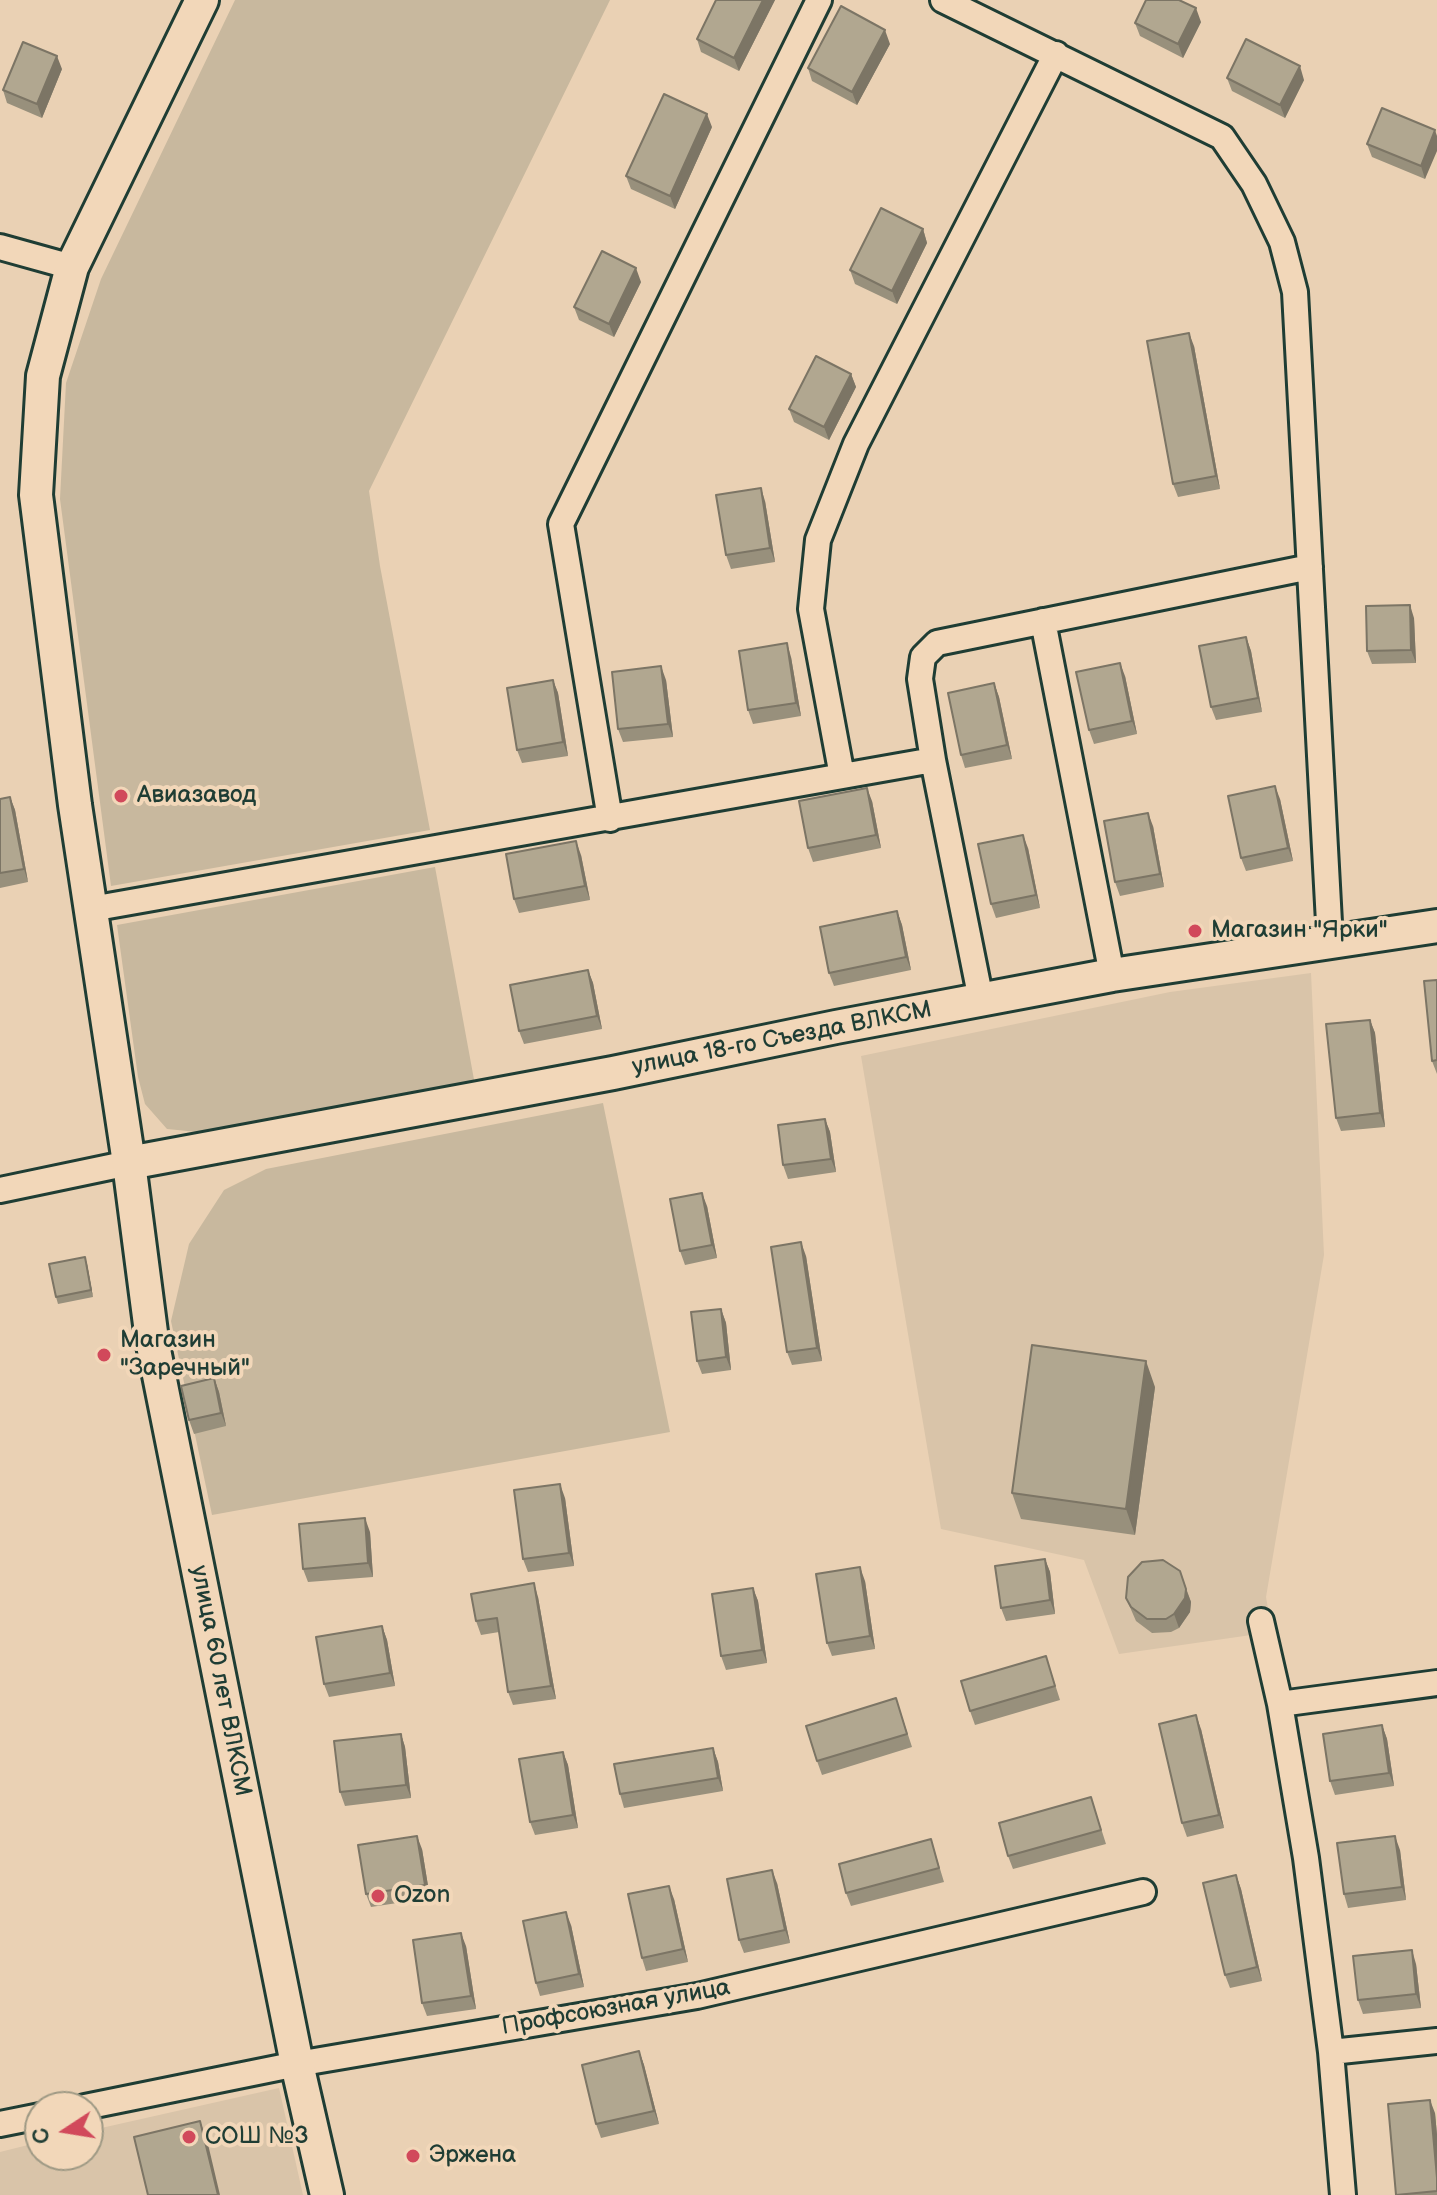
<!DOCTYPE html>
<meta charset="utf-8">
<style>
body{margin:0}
#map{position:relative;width:1437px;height:2195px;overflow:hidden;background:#ead1b4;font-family:"Balsamiq Sans",sans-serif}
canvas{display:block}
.north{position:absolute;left:24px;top:2091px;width:80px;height:80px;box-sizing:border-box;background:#f2d7b9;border:2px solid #9e9984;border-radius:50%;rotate:258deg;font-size:22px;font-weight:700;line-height:32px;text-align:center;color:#1f3d34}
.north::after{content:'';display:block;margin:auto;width:28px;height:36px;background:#d1495b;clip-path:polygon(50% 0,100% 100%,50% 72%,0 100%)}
</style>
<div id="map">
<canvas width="1437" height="2195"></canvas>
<div class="north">С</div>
</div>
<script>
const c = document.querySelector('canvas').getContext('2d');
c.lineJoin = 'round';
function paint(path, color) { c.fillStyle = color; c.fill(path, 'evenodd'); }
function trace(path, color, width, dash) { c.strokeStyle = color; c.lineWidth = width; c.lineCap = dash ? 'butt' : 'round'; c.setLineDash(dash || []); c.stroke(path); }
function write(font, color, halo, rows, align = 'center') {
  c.font = font + ' "Balsamiq Sans",sans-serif'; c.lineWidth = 8; c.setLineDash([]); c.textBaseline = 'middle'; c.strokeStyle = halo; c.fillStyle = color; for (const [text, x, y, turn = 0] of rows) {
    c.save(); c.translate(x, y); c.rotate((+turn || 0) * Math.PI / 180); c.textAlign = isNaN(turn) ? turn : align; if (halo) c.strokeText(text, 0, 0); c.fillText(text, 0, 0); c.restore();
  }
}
const built = new Path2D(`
 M1311,973L1324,1255L1266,1597L1272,1632L1119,1654L1084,1560L941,1529L861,1056L1170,992Z
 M279,2088L303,2195H0V2152L40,2142V2155H88V2131Z`);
const green = new Path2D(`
 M235,0H610L369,491L380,566L430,830L111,886L60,499L66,383L101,279Z
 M435,867L475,1085L208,1133L167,1129L145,1104L138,1077L117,925Z
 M603,1103L670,1432L212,1515L171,1321L189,1244L224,1190L266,1169Z`);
const minor = new Path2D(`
 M943,0L1222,137L1254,184L1282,242L1295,292L1330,941
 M0,247L72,267
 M1043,621L1112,975
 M933,760L920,679L923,657L937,643L1310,567
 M842,776L811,609L818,540L856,444L1056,54
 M610,819L561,524L819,0
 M91,909L933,760L981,1000
 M0,1190L129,1163
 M1261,1621L1280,1704
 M1331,2052L1306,1858L1280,1704L1437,1683
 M85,2107L297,2064L697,1996L1143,1892
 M0,2124L40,2116
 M1343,2195L1331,2052L1437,2041`);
const tertiary = new Path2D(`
 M202,0L72,267L43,376L36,495L75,805L129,1163L152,1340L297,2064L327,2195
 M129,1163L613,1073L836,1027L1112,975L1437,926`);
const wall = new Path2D(`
 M716,0H775L739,71L701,52L697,39Z
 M1201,22L1183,58L1140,36L1135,23Z
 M890,44L857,105L812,81L808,68Z
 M62,69L42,118L7,103L3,90Z
 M1227,78L1304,80L1285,118L1232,91Z
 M712,127L675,209L631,189L626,176Z
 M1435,130L1425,179L1372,157L1367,144Z
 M923,229L927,243L897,304L855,284L850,270Z
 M641,282L614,337L579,320L574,307Z
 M1194,346L1220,489L1178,497L1173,484Z
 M851,374L856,387L829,440L794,422L789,409Z
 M765,501L775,562L731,569L726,555Z
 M1414,618L1416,663L1372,664L1367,651Z
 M1246,637L1251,651L1262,712L1216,720L1211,707Z
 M791,657L801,716L753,724L748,710Z
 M1125,676L1137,734L1094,744L1089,730Z
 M553,680L558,693L568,756L522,763L517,750Z
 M666,680L673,737L623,742L618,729Z
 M994,683L999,697L1012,759L965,768L961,755Z
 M10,797L15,810L28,882L0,888V799Z
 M1280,799L1293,861L1246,871L1241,858Z
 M872,801L881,848L813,862L808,848Z
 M1153,826L1164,887L1120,896L1115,882Z
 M1028,848L1040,908L996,918L991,904Z
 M581,855L590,900L519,913L514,899Z
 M897,911L902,925L911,970L834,986L829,973Z
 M588,970L593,983L602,1029L524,1044L519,1031Z
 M1437,980V1074L1432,1061Z
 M1370,1020L1375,1033L1385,1127L1341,1131L1336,1118Z
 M825,1119L830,1132L836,1172L788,1179L783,1165Z
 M707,1206L717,1258L685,1265L680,1251Z
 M806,1256L822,1361L792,1365L787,1352Z
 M87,1264L93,1297L58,1304L56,1297Z
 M721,1309L726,1323L731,1370L702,1374L697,1361Z
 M214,1378L219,1392L226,1426L194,1434L189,1420Z
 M1155,1387L1135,1535L1021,1519L1012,1493Z
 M565,1498L574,1566L528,1572L523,1559Z
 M370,1532L373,1577L308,1582L303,1569Z
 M1045,1559L1050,1572L1055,1614L1006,1621L1001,1608Z
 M1180,1571L1191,1602L1190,1612L1179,1628L1171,1632L1152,1633L1136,1621L1126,1598Z
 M865,1581L875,1649L832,1656L827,1643Z
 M753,1588L758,1601L767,1663L726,1670L721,1656Z
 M538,1597L556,1699L513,1705L508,1692L499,1632L481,1635L476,1621Z
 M382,1626L387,1640L395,1686L329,1697L324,1684Z
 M1046,1656L1060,1700L975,1725L970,1711Z
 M896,1698L912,1747L822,1775L817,1761Z
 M1382,1725L1387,1739L1394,1786L1335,1795L1330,1781Z
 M1201,1729L1224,1828L1187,1837L1182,1823Z
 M401,1734L405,1747L411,1798L345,1806L340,1792Z
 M713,1748L718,1762L723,1791L624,1808L620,1794Z
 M563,1752L568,1765L578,1828L535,1835L530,1822Z
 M1091,1797L1106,1844L1013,1869L1008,1856Z
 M931,1839L944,1882L851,1906L846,1893Z
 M422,1849L430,1898L371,1907L366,1894Z
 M1400,1850L1406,1900L1348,1908L1344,1894Z
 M1236,1875L1241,1889L1262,1981L1230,1988L1225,1975Z
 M777,1883L790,1943L744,1953L739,1940Z
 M674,1899L688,1962L646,1971L642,1958Z
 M571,1925L584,1987L540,1996L536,1983Z
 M466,1946L476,2009L427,2016L422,2003Z
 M1416,1964L1421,2008L1363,2014L1358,2000Z
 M639,2051L644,2065L659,2124L601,2138L596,2124Z
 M1435,2113L1437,2135V2195H1396Z`);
const shadedWall = new Path2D(`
 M763,0H775L739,71L734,58Z
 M1196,8L1201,22L1183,58L1178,44Z
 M885,30L890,44L857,105L852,92Z
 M57,56L62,69L42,118L37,104Z
 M1300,66L1304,80L1285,118L1280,105Z
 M707,114L712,127L675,209L670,196Z
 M1435,130L1437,136V151L1425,179L1421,166Z
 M923,229L927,243L897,304L892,291Z
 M636,268L641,282L614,337L609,324Z
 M1189,333L1194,346L1220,489L1216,476Z
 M851,374L856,387L829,440L824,427Z
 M761,488L765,501L775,562L770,548Z
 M1410,605L1414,618L1416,663L1411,650Z
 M1246,637L1251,651L1262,712L1258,698Z
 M787,643L791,657L801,716L796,703Z
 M1120,663L1125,676L1137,734L1132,721Z
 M661,666L666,680L673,737L668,724Z
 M553,680L558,693L568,756L563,742Z
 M994,683L999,697L1012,759L1007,745Z
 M1275,786L1280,799L1293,861L1288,848Z
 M867,788L872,801L881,848L876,835Z
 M10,797L15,810L28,882L24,869Z
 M1148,813L1153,826L1164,887L1160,874Z
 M1023,835L1028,848L1040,908L1036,895Z
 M576,841L581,855L590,900L585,886Z
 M897,911L902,925L911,970L906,957Z
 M588,970L593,983L602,1029L597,1016Z
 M1370,1020L1375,1033L1385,1127L1380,1113Z
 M825,1119L830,1132L836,1172L831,1159Z
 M702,1193L707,1206L717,1258L712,1245Z
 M801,1242L806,1256L822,1361L817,1348Z
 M85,1257L87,1264L93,1297L91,1290Z
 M721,1309L726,1323L731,1370L726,1357Z
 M1146,1361L1155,1387L1135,1535L1126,1509Z
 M214,1378L219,1392L226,1426L221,1413Z
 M560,1484L565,1498L574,1566L569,1553Z
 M365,1518L370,1532L373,1577L368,1563Z
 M1045,1559L1050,1572L1055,1614L1050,1600Z
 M860,1567L865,1581L875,1649L870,1636Z
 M534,1583L538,1597L556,1699L551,1686Z
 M753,1588L758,1601L767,1663L762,1650Z
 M1186,1589L1191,1602L1190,1612L1179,1628L1174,1614Z
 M382,1626L387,1640L395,1686L390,1673Z
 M1196,1715L1201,1729L1224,1828L1219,1815Z
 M1382,1725L1387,1739L1394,1786L1389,1773Z
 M401,1734L405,1747L411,1798L406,1785Z
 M713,1748L718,1762L723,1791L718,1778Z
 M563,1752L568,1765L578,1828L573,1815Z
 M417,1836L422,1849L430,1898L425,1885Z
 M1395,1836L1400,1850L1406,1900L1402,1887Z
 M772,1870L777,1883L790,1943L785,1930Z
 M1236,1875L1241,1889L1262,1981L1257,1967Z
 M669,1886L674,1899L688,1962L683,1949Z
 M566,1912L571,1925L584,1987L579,1974Z
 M461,1933L466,1946L476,2009L471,1996Z
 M1412,1950L1416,1964L1421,2008L1416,1994Z
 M639,2051L644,2065L659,2124L654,2111Z
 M1430,2100L1435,2113L1437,2135V2178Z
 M200,2121L207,2140L220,2195H218Z`);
const building = new Path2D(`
 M716,0H763L734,58L697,39Z
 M1146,0H1179L1196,8L1178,44L1135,23Z
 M841,6L885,30L852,92L808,68Z
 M1246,39L1300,66L1280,105L1227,78Z
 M23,42L57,56L37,104L3,90Z
 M664,94L707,114L670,196L626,176Z
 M1382,108L1435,130L1421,166L1367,144Z
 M881,208L923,229L892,291L850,270Z
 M602,251L636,268L609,324L574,307Z
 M1189,333L1216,476L1173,484L1147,341Z
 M816,356L851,374L824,427L789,409Z
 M761,488L770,548L726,555L716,495Z
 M1410,605L1411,650L1367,651L1366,606Z
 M1246,637L1258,698L1211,707L1199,646Z
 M787,643L796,703L748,710L739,651Z
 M1120,663L1132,721L1089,730L1076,672Z
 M661,666L668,724L618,729L612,672Z
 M553,680L563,742L517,750L507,688Z
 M994,683L1007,745L961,755L948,693Z
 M1275,786L1288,848L1241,858L1228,796Z
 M867,788L876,835L808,848L799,801Z
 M10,797L24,869L0,873V799Z
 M1148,813L1160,874L1115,882L1104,821Z
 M1023,835L1036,895L991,904L978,844Z
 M576,841L585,886L514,899L506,854Z
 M897,911L906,957L829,973L820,927Z
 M588,970L597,1016L519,1031L510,985Z
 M1437,980V1060L1432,1061L1424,981Z
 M1370,1020L1380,1113L1336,1118L1326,1024Z
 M825,1119L831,1159L783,1165L778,1125Z
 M702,1193L712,1245L680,1251L670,1199Z
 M801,1242L817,1348L787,1352L771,1247Z
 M85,1257L91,1290L56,1297L49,1264Z
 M721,1309L726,1357L697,1361L691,1312Z
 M1032,1345L1146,1361L1126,1509L1012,1493Z
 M214,1378L221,1413L189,1420L181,1386Z
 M560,1484L569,1553L523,1559L514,1490Z
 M365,1518L368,1563L303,1569L299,1524Z
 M1045,1559L1050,1600L1001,1608L995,1566Z
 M1163,1560L1180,1571L1186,1589L1185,1598L1174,1614L1166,1619H1147L1131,1607L1126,1598L1128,1577L1142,1562Z
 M860,1567L870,1636L827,1643L816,1574Z
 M534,1583L551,1686L508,1692L497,1618L476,1621L471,1594Z
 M753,1588L762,1650L721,1656L712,1594Z
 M382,1626L390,1673L324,1684L316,1637Z
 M1046,1656L1055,1686L970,1711L961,1681Z
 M896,1698L907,1734L817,1761L806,1726Z
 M1196,1715L1219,1815L1182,1823L1159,1724Z
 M1382,1725L1389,1773L1330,1781L1323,1734Z
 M401,1734L406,1785L340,1792L334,1741Z
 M713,1748L718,1778L620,1794L614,1764Z
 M563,1752L573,1815L530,1822L519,1759Z
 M1091,1797L1101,1830L1008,1856L999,1823Z
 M417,1836L425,1885L366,1894L358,1845Z
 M1395,1836L1402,1887L1344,1894L1337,1843Z
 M931,1839L939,1868L846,1893L839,1864Z
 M772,1870L785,1930L739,1940L727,1879Z
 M1236,1875L1257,1967L1225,1975L1203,1883Z
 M669,1886L683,1949L642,1958L628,1894Z
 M566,1912L579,1974L536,1983L523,1921Z
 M461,1933L471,1996L422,2003L413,1940Z
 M1412,1950L1416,1994L1358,2000L1353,1956Z
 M639,2051L654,2111L596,2124L582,2065Z
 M1430,2100L1437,2178V2191L1396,2195L1388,2104Z
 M200,2121L218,2195H148L134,2137Z`);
const markers = [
 [121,796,8,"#d1495b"],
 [1195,931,8,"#d1495b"],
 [104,1355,8,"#d1495b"],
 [378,1896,8,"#d1495b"],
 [189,2137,8,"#d1495b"],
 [413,2156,8,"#d1495b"]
];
const poiNames = [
 ["Авиазавод",137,796],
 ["Магазин \"Ярки\"",1211,931],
 ["Магазин",120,1341],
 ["\"Заречный\"",120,1369],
 ["Ozon",394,1896],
 ["СОШ №3",205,2137],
 ["Эржена",429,2156]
];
const streetNames = [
 ["улица 18-го Съезда ВЛКСМ",782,1039,-11],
 ["улица 60 лет ВЛКСМ",220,1681,79],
 ["Профсоюзная улица",616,2008,-10]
];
paint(built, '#d9c4a9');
paint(green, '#c8b89e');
trace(minor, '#1f3d34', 30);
trace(tertiary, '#1f3d34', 38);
trace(minor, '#f2d7b9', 24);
trace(tertiary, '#f2d7b9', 32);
paint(wall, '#98907c');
paint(shadedWall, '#7c7565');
paint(building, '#b1a790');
trace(building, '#7c7565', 2);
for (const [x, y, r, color] of markers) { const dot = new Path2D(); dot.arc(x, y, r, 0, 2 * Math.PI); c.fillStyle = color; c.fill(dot); trace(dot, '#f2d7b9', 3); }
write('24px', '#1f3d34', '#f2d7b9', poiNames, 'left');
write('24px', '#1f3d34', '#f2d7b9', streetNames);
</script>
